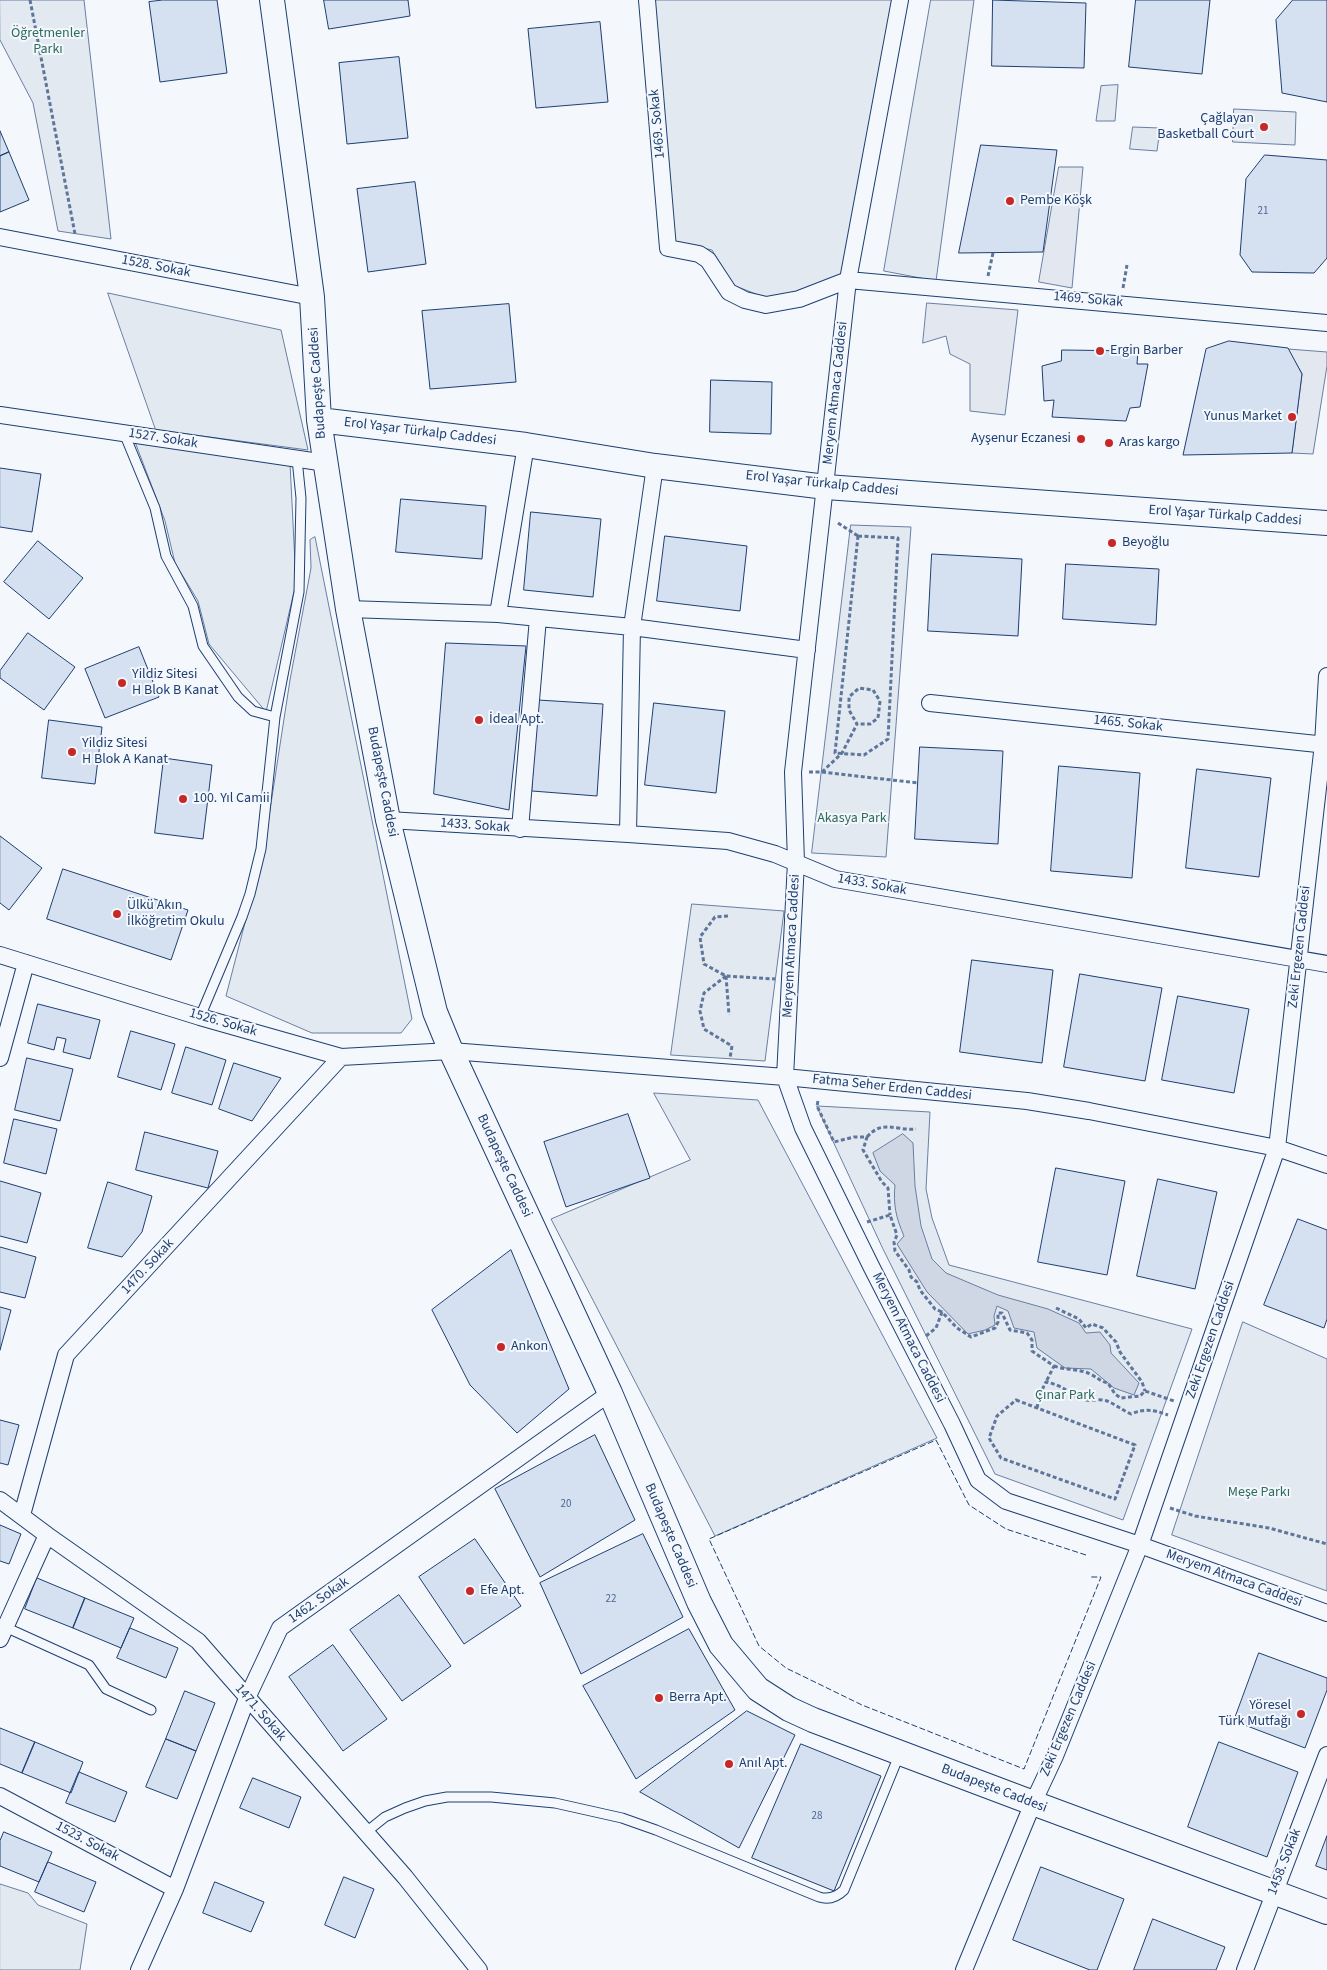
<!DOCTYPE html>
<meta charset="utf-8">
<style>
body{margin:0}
canvas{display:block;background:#f4f7fb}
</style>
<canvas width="1327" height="1970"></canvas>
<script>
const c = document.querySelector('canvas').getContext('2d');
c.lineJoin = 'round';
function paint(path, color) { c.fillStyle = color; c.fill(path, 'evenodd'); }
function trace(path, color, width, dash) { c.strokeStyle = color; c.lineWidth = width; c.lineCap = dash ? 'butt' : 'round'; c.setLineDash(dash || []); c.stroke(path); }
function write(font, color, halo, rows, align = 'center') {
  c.font = font + ' "Source Sans 3",sans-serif'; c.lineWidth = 4; c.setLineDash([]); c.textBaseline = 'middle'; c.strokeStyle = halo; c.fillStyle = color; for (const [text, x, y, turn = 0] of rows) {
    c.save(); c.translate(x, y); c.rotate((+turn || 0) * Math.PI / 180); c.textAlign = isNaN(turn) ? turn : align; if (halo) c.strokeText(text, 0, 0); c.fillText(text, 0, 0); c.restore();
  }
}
const green = new Path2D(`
 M0,0H84L111,239L58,231L33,103L0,40Z
 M653,0H894L841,276L796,292L766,298L733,285L712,250L674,242Z
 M931,0H974L936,281L884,271Z
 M1118,85L1115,121H1096L1101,86Z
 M1234,109L1296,112L1295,145L1233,142Z
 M1133,127L1160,128L1157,151L1130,149Z
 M108,293L281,330L308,450L156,430Z
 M135,441L290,463L296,583L266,712L209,644L198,601L175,563L165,521Z
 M851,525L911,527L886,857L812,853Z
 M315,537L412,1019L401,1033H312L226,996L264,849L290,680L311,568L310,540Z
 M692,904L784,911L765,1061L671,1055Z
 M654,1093L758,1100L937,1438L715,1536L551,1219L690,1160Z
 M817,1106L930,1112L926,1189L932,1218L949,1265L1192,1329L1123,1520L995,1474L883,1249Z
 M1243,1322L1327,1359V1591L1172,1535Z
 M0,1884L28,1893L38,1905L87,1924L80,1970H0Z`);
const parking = new Path2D(`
 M1059,167H1083L1072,288L1039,282Z
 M927,303L1018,310L1005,415L970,411V364L950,354L946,336L923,343Z
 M1288,349L1327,352V366L1313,454L1292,453L1302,374Z`);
const water = new Path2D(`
 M903,1134L913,1143L915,1186L921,1226L932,1259L946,1273L998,1295L1048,1309L1079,1323L1086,1333L1100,1332L1110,1345L1111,1353L1139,1383L1134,1395L1114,1388L1091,1369L1065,1368L1037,1348L1034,1332L1014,1328L1008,1311L997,1306L994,1316L995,1325L985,1330L968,1334L927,1292L897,1244L904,1236C896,1218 893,1204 895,1185L880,1171L873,1153Z`);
const building = new Path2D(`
 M163,0H217L227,73L160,82L149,2Z
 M324,0H408L410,16L329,29Z
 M993,0L1086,3L1084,68L992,66Z
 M1136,0H1210L1202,74L1129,67Z
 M1293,0H1327V102L1282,93L1276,20Z
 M600,22L608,102L536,108L528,29Z
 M399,57L408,138L347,144L339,63Z
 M0,131L9,152L0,156Z
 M981,145L1057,150L1043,252L959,253Z
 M9,152L29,200L0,212V156Z
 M1265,155L1327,160V258L1314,273L1252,272L1240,255L1246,179Z
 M415,182L426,264L368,272L357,189Z
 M509,304L516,382L430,389L422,311Z
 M1229,341L1288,348L1302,374L1292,453L1183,455L1206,349Z
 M1062,350L1138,351L1137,364H1148L1140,407L1130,408L1126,421L1052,417L1054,400L1044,401L1042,366L1061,361Z
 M711,380L772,382L771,434L710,432Z
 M0,468L41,474L32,532L0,527Z
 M401,499L486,506L482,559L396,552Z
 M531,512L601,519L593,597L524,590Z
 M665,536L747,546L740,611L657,601Z
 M38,541L83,578L49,619L4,582Z
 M932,554L1022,559L1018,636L928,631Z
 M1066,564L1159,569L1156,625L1063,619Z
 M28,633L75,667L44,710L0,678V671Z
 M446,643L526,646L509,810L434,794Z
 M139,647L159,697L105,718L85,669Z
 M538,700L603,704L597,796L532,791Z
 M654,703L725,711L716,793L645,785Z
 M49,720L102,727L95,784L42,778Z
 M920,747L1003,751L998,844L915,839Z
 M164,758L212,765L203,839L155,833Z
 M1059,766L1140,773L1132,878L1051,871Z
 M1197,769L1271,778L1259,877L1186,868Z
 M0,836L42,868L9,910L0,903Z
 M63,869L188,910L171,960L47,919Z
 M972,960L1053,970L1042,1063L960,1052Z
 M1080,974L1162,988L1145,1081L1064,1067Z
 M1178,996L1249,1009L1234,1093L1162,1080Z
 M38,1004L100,1020L90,1059L63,1052L66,1039L57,1037L54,1050L28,1043Z
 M131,1031L175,1044L161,1090L118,1077Z
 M186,1047L226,1060L212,1105L172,1093Z
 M27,1058L73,1069L60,1121L15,1110Z
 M234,1063L281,1078L252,1121L219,1109Z
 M628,1114L650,1178L566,1207L544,1142Z
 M14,1119L57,1129L46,1174L4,1163Z
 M145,1132L218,1151L208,1188L136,1170Z
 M1056,1168L1125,1181L1107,1275L1038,1262Z
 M1158,1179L1217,1192L1195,1289L1137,1276Z
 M0,1181L41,1193L27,1243L0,1236Z
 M108,1182L152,1196L142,1232L122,1257L88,1248Z
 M1298,1219L1327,1230V1319L1324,1328L1264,1305Z
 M0,1247L36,1257L25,1298L0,1292Z
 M511,1250L569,1389L517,1433L470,1385L432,1310Z
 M0,1307L11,1310L0,1350Z
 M0,1420L19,1425L8,1465L0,1463Z
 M595,1435L635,1520L540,1577L495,1489Z
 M0,1525L21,1534L9,1564L0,1561Z
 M643,1534L683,1617L581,1674L540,1583Z
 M475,1539L521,1606L464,1644L419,1577Z
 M37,1578L85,1598L73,1628L25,1609Z
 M399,1595L451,1666L402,1701L350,1630Z
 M85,1598L134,1618L121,1648L73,1628Z
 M130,1628L178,1648L166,1678L117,1658Z
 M689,1629L735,1710L636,1779L583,1686Z
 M333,1645L387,1719L343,1751L289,1677Z
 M1259,1653L1327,1678V1690L1305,1748L1234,1721Z
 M185,1691L215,1703L196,1751L166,1739Z
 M747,1711L795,1735L739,1848L640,1792Z
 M0,1728L35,1742L22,1773L0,1764Z
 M166,1739L196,1751L177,1799L146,1787Z
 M35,1742L83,1762L71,1793L22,1773Z
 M1219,1742L1298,1772L1267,1857L1188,1827Z
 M801,1744L881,1776L834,1891L752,1858Z
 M79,1772L127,1792L115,1822L66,1803Z
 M253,1778L301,1797L289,1828L240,1808Z
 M4,1832L52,1852L39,1882L0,1866V1841Z
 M1327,1836V1870L1316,1866Z
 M48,1862L96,1882L84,1912L35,1892Z
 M1041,1867L1124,1899L1097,1970H1090L1013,1940Z
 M344,1877L374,1889L355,1938L325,1925Z
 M215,1882L264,1902L251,1932L203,1913Z
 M1153,1919L1225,1947L1216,1970H1134Z`);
const path = new Path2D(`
 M30,0L75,234
 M988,276L993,253
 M1123,288L1127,265
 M838,523L858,536
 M858,536L898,538L888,739L864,755L835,753Z
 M809,772H822L842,753L857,724L849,710V697L859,688L873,690L880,701L878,718L870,724H857
 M822,772L918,783
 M728,916L715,917L700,937L704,964L726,976L775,979
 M726,976L704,993L700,1011L704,1029L732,1046L730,1058
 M726,976L729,1015
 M818,1101L817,1106L834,1142L854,1137H867L863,1150L882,1182L888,1188L890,1215
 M867,1137C883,1119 895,1131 916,1129
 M867,1222L890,1215L897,1235L894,1242L895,1251L909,1270L911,1277L917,1282L920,1290L935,1309L942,1312
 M1056,1308L1079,1319L1086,1328L1092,1324L1103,1328L1116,1342L1120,1352L1142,1382L1145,1391
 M926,1336L936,1328L942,1312L957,1328L971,1337L995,1328L998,1322V1313H1002L1010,1330L1027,1333L1032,1340V1351L1054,1366L1046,1382
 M1054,1366C1065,1370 1081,1369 1090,1374C1097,1377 1101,1382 1108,1383L1115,1394L1121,1398L1140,1396L1145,1391L1174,1401
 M1016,1400L1135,1445L1115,1499L1001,1458L989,1438L997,1416Z
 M1037,1408L1040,1394L1046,1382C1065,1386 1066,1392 1081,1399C1088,1402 1099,1398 1107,1401C1115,1404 1122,1410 1131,1414C1145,1408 1154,1410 1168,1415
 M1170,1508L1195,1516L1269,1528L1327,1544`);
const lane = new Path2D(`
 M124,433L155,508L166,556L193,606L203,646L238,697L253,711L275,717
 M200,1017L242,917L250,894L261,849L275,717L299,592L301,498L297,459
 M5,1627L89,1665L106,1689L151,1710
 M365,1833L385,1817L405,1808L425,1801L447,1797H491L555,1803L622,1818L656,1830L819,1897C829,1900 837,1897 844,1890L900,1753`);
const street = new Path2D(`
 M647,0L668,248L699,254L708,260L729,292L745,300L766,305L799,299L848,280L1327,323
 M900,0L848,280L793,772L796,862L785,1077L803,1128L872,1268L952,1424L978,1480L1006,1501L1140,1545L1327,1613
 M0,237L312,297
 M0,415L326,463
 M348,609L498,614L632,627L807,650
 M498,614L526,445
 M930,703L1327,745
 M388,820L628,834L728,841L775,854L835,879L1327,964
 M520,829L538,618
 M628,834L632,627L655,466
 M0,955L200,1017L341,1057L451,1051L785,1077L1027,1101L1089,1111L1277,1148L1327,1165
 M0,1058L26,963
 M0,1500L47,1535L198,1641L405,1877L479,1970
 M22,1515L66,1355L341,1057
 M0,1639L47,1535
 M0,1796L175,1889
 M139,1970L175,1889L247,1698L280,1628L610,1393
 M964,1970L1033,1803L1055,1756L1140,1545L1277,1148L1323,744L1327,676
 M1245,1970L1327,1755`);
const secondary = new Path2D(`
 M272,0L312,297L319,420L348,609L388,820L435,1012L451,1051L610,1393L699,1602L721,1645L758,1689L789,1709L813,1720L1033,1803L1327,1912
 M319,420L526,445L655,466L826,487L1327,523`);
const fence = new Path2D(`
 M1086,1555L1006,1529L969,1505L936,1440L709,1539L759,1646L786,1668L862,1705L1024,1769L1101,1577H1090`);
const markers = [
 [1264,127,5,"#c62828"],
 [1010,201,5,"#c62828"],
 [1100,351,5,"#c62828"],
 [1292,417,5,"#c62828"],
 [1081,439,5,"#c62828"],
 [1109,443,5,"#c62828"],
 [1112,543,5,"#c62828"],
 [122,683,5,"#c62828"],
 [479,720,5,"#c62828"],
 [72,752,5,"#c62828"],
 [183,799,5,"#c62828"],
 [117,914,5,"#c62828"],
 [501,1347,5,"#c62828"],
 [470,1591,5,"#c62828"],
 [659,1698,5,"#c62828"],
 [1301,1714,5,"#c62828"],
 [729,1764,5,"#c62828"]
];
const numberNames = [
 ["21",1263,212],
 ["20",566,1505],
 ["22",611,1600],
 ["28",817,1817]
];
const parkNames = [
 ["Öğretmenler",48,34],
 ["Parkı",48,50],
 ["Akasya Park",852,819],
 ["Çınar Park",1065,1396],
 ["Meşe Parkı",1259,1493]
];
const poiNames = [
 ["Çağlayan",1254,119,"right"],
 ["Basketball Court",1254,135,"right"],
 ["Pembe Köşk",1020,201],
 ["Ergin Barber",1110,351],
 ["Yunus Market",1282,417,"right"],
 ["Ayşenur Eczanesi",1071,439,"right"],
 ["Aras kargo",1119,443],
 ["Beyoğlu",1122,543],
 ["Yildiz Sitesi",132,675],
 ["H Blok B Kanat",132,691],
 ["İdeal Apt.",489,720],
 ["Yildiz Sitesi",82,744],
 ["H Blok A Kanat",82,760],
 ["100. Yıl Camii",193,799],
 ["Ülkü Akın",127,906],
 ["İlköğretim Okulu",127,922],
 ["Ankon",511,1347],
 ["Efe Apt.",480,1591],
 ["Berra Apt.",669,1698],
 ["Yöresel",1291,1706,"right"],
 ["Türk Mutfağı",1291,1722,"right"],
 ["Anıl Apt.",739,1764]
];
const streetNames = [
 ["1469. Sokak",658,124,-95],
 ["1528. Sokak",156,267,11],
 ["1469. Sokak",1088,300,5],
 ["Budapeşte Caddesi",318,383,-94],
 ["Meryem Atmaca Caddesi",836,393,-84],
 ["Erol Yaşar Türkalp Caddesi",420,432,7],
 ["1527. Sokak",163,439,9],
 ["Erol Yaşar Türkalp Caddesi",822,484,6],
 ["Erol Yaşar Türkalp Caddesi",1225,516,4],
 ["1465. Sokak",1128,724,6],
 ["Budapeşte Caddesi",382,782,79],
 ["1433. Sokak",475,826,4],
 ["1433. Sokak",872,885,10],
 ["Meryem Atmaca Caddesi",792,946,-87],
 ["Zeki Ergezen Caddesi",1300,947,-84],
 ["1526. Sokak",223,1023,16],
 ["Fatma Seher Erden Caddesi",892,1088,6],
 ["Budapeşte Caddesi",504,1166,65],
 ["1470. Sokak",148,1267,-47],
 ["Meryem Atmaca Caddesi",908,1338,63],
 ["Zeki Ergezen Caddesi",1211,1340,-71],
 ["Budapeşte Caddesi",670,1536,67],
 ["Meryem Atmaca Caddesi",1234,1579,20],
 ["1462. Sokak",319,1601,-35],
 ["1471. Sokak",260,1713,49],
 ["Zeki Ergezen Caddesi",1069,1719,-67],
 ["Budapeşte Caddesi",994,1789,21],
 ["1523. Sokak",87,1842,28],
 ["1458. Sokak",1285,1862,-69]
];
paint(green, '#e3e9f0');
trace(green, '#687fa3', 1);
paint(parking, '#e3e8f0');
trace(parking, '#687fa3', 1);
paint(water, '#cfd7e4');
trace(water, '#687fa3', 1);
paint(building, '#d5e0f0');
trace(building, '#1d3f73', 1);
trace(lane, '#1d3f73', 11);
trace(street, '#1d3f73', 18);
trace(secondary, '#1d3f73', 26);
trace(path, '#5e769c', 3, [4, 2.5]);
trace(lane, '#f4f7fb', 9);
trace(street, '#f4f7fb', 16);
trace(secondary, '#f4f7fb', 24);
trace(fence, '#1d3f73', 1, [6, 2.5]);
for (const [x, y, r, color] of markers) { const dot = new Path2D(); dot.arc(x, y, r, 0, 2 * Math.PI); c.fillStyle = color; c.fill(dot); trace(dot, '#f4f7fb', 2); }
write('11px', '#4b6792', null, numberNames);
write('14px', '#2c6c60', '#f4f7fb', parkNames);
write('14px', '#1d3f73', '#f4f7fb', poiNames, 'left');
write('14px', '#1d3f73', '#f4f7fb', streetNames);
</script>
